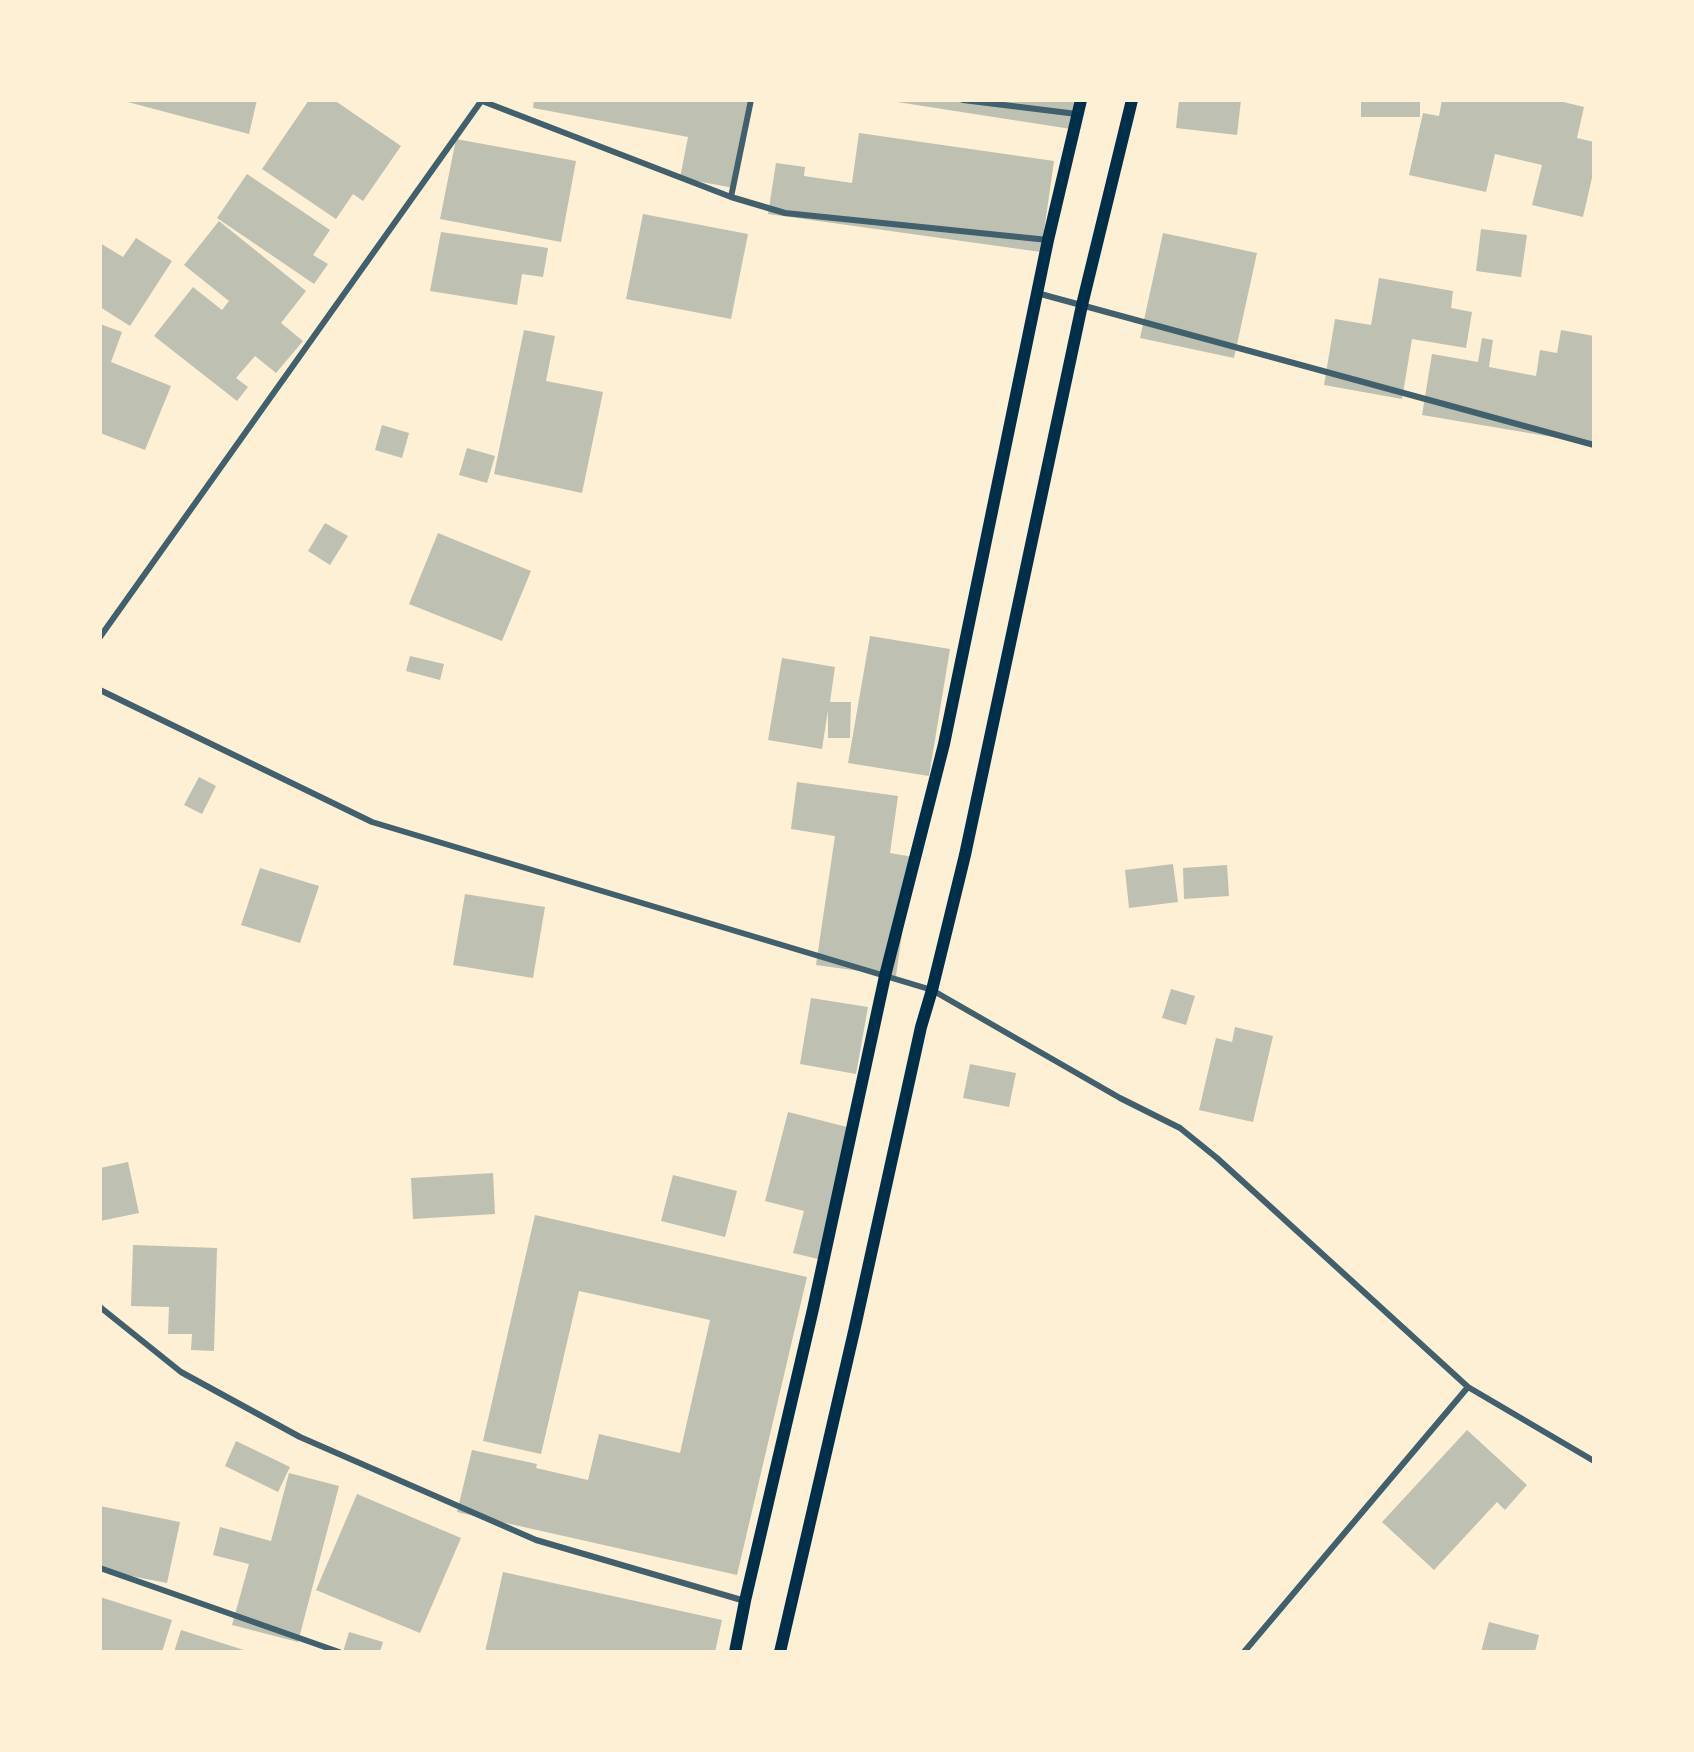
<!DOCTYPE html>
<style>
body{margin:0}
#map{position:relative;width:1694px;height:1752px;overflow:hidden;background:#fdf0d5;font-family:"Nunito Sans",sans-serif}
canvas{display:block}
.frame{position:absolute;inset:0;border:102px solid #fdf0d5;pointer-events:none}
</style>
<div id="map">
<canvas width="1694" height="1752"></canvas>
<div class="frame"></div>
</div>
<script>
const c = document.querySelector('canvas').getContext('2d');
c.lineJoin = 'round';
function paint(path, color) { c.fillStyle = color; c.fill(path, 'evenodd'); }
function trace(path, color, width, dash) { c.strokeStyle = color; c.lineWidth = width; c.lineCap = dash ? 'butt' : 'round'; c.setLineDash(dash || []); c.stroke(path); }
const building = new Path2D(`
 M120,100H257L249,134Z
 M309,100H334L401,146L363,201L353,194L336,219L262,169Z
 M534,100H750L734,188L680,178L688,137L533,108Z
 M898,100H1076L1071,129L897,102Z
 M1179,100H1241L1237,135L1176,128Z
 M1361,100H1420V117H1361Z
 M1442,100H1555L1584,107L1577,138L1594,142V169L1583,217L1532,205L1542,165L1495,154L1486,192L1409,175L1423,113L1439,116Z
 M859,133L1054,161L1041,252L768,214L776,163L805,167L804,176L852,183Z
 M456,139L576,161L561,242L440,219Z
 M247,174L330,230L313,255L328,264L314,284L217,218Z
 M643,214L748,234L731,319L626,299Z
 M219,221L306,291L281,323L303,341L276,373L255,356L236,378L248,387L237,401L154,336L193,287L222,310L229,301L184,265Z
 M1481,229L1527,235L1521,277L1476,271Z
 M441,232L548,248L543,277L522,274L517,305L430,291Z
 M1163,233L1257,253L1234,358L1140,338Z
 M136,238L172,261L130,326L100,307V243L123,257Z
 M1379,278L1453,291L1451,308L1472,312L1466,348L1412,339L1402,399L1324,385L1335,319L1371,325Z
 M100,324L122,332L111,362L171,386L145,450L100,433Z
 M524,330L555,336L546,381L603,392L582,493L494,474Z
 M1561,330L1594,336V444L1422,415L1432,354L1478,362L1482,338L1493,340L1489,367L1536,376L1540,350L1557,353Z
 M382,425L409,433L402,458L375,450Z
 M467,448L495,456L487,483L459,475Z
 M325,523L348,536L330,565L308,551Z
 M438,533L531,571L502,641L409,604Z
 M870,636L950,649L929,776L848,763Z
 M410,656L444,664L440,680L406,671Z
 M782,658L835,667L830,702H851L850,738H828V710L822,749L768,740Z
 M199,777L216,786L202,814L184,805Z
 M797,782L898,796L890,853L913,857L896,976L816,965L835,836L791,829Z
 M1173,864L1178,902L1129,908L1125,870Z
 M1227,865L1229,896L1184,899L1183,868Z
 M260,868L319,886L300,943L241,925Z
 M465,894L545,907L533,978L453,965Z
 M1171,989L1195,996L1186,1025L1162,1018Z
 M811,998L868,1007L856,1074L800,1064Z
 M1235,1027L1273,1036L1253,1122L1199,1110L1216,1038L1232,1042Z
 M970,1064L1016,1073L1009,1107L963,1098Z
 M788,1112L851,1128L818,1259L793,1253L804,1211L765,1201Z
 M128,1162L139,1213L100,1221V1168Z
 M493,1173L495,1214L413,1219L411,1178Z
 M673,1175L737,1191L725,1237L661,1221Z
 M535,1215L807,1277L737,1575L457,1512L472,1450L537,1464L536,1468L588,1480L599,1434L680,1453L710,1320L579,1291L541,1454L483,1441Z
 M133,1245L217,1248L214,1351L191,1350L192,1334H168L169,1307L131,1306Z
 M1467,1430L1527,1485L1505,1510L1497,1502L1434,1570L1382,1522Z
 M236,1441L290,1467L278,1492L225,1466Z
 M289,1473L339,1486L298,1642L232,1625L249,1564L213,1555L220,1527L271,1541Z
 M357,1494L461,1538L420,1633L316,1590Z
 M100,1506L180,1522L167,1583L100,1570Z
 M503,1572L722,1620L715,1652H485Z
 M100,1597L172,1620L162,1652H100Z
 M1489,1622L1539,1635L1535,1652H1481Z
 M181,1630L247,1651V1652H174Z
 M349,1632L383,1642L380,1652H343Z`);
const minor = new Path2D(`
 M963,100L1077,114
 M482,101L731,197L785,213L1048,240
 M731,197L751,100
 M1037,293L1594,445
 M100,637L482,100
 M100,690L372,822L932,990L1120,1098L1180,1128L1217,1158L1468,1387L1594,1461
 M100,1307L181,1372L300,1437L536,1540L745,1601
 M100,1568L339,1652
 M1244,1652L1468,1387`);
const secondary = new Path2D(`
 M735,1652L745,1601L813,1309L885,976L944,744L1048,240L1081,100
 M780,1652L855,1327L921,1027L932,990L965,855L1082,305L1132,100`);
paint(building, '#bec0b2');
trace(minor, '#3f606c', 6);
trace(secondary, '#003049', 12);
</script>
